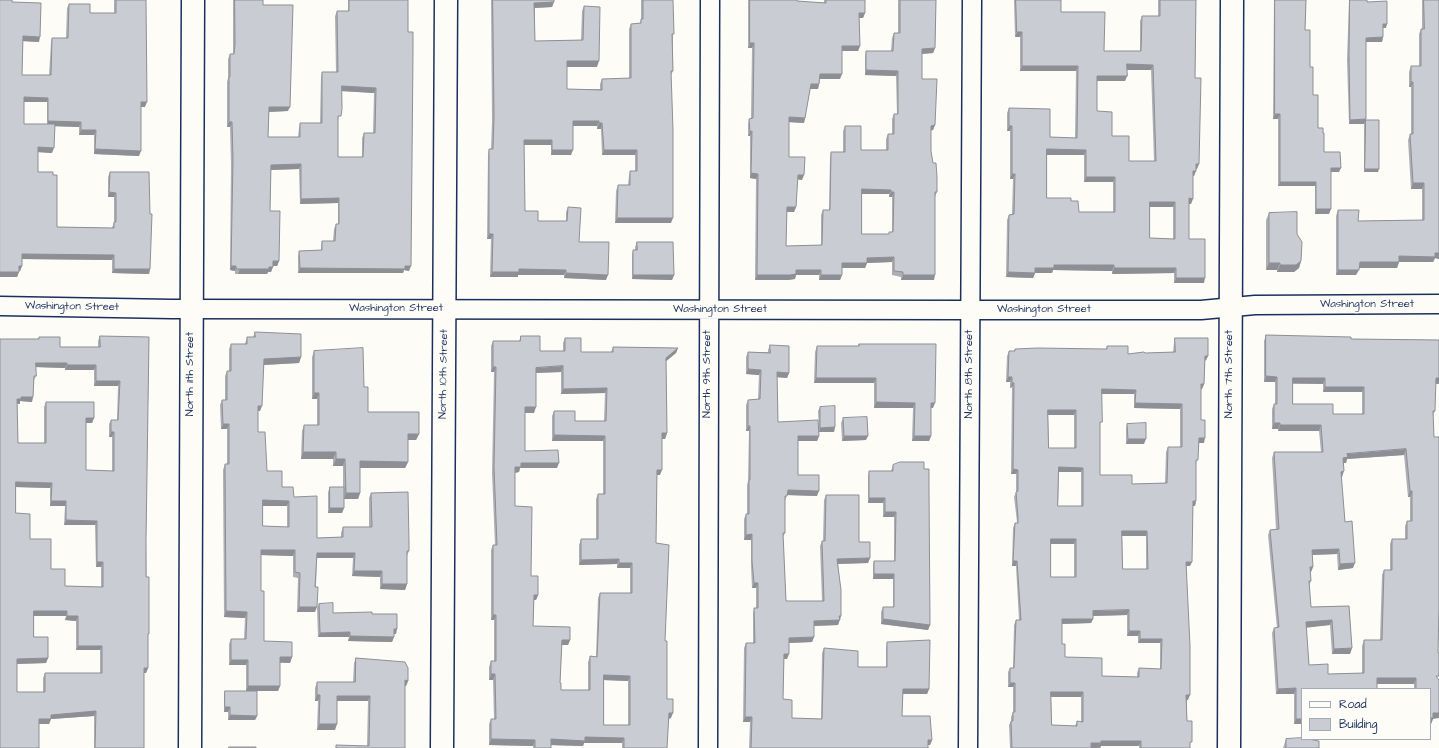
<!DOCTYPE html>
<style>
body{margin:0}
#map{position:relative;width:1439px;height:748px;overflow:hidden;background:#fdfcf7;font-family:"Architects Daughter",sans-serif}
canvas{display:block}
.legend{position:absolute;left:1301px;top:688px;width:130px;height:52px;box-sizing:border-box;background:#fdfcf7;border:1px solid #a3aaba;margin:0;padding:5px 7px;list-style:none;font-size:12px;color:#1b2f5e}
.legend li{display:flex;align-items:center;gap:8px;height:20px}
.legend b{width:20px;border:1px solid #a3aaba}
</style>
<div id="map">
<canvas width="1439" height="748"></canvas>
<ul class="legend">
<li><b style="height:5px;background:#fdfcf7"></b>Road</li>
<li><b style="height:11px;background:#c9ccd3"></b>Building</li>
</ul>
</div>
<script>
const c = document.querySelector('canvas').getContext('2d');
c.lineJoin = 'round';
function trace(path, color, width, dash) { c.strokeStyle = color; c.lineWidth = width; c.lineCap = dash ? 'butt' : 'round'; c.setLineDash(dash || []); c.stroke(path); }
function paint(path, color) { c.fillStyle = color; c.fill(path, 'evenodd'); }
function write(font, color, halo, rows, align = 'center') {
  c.font = font + ' "Architects Daughter",sans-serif'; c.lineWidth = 3; c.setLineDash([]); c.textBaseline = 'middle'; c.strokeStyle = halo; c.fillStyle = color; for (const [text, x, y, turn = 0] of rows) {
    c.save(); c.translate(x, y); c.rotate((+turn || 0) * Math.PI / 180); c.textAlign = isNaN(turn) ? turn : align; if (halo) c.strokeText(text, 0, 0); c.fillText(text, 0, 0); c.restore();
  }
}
const street = new Path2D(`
 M0,306L172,309L970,310H1201L1255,305L1439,304
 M708,748L710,0
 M968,748L972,0`);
const secondary = new Path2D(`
 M190,748L193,0
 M442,748L446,0
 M1229,748L1232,0`);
const wall = new Path2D(`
 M114,0H146L145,107H141L139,156L94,154V135H79V127L55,126L52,153L38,152V172L57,227L112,228L114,222V197H108V177L110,172L150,269L149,274L112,273V260L22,259V266L20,271H19L17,277L12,2L39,42L23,41L22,75H49L51,42L52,38H66L67,8L69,4L90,13H114ZM24,102H47V124H24Z
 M233,0H263V5L288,111L269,112L268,137H298L299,128L300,123H320L321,77L322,72H336L335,16L337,11H348V0H408L409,271L404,270L403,273H298V256L299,251L321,250V246L322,241H333L334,229L336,224H338V203L300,204L299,169L271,170L270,211L279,261L277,266H273L271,272H268L267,274H235V271L230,270L231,164L230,127H227V82L228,78V59L230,54H233ZM342,91L374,93L373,133H364L362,138V157H338V121Z
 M491,0H554L552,7L535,8V41L581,40L582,11L584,6L597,67H567V89H600V84L602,79H629V29L631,24L640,23L641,19V0H673V71L671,75V223H615L616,191L618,185H628L629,176L630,171H635V155H602L601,129H597V126H573L571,155H551V145H524L525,211L538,221H566V212L568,207L579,242L606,280L564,278V275H518V277H490L491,239H487L488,154L489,149H491L492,122Z
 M748,0H797V1L824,3V0H865V13L863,18H859L860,46L858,51H842L840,79H820L818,89H810L804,123L789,122V157L802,180L797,179L796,207L794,212H787L786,246L821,245V215L823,210H829L830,157L831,152H843V131L845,126L861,150H886V139L888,134H892V119L894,114H897L896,76L865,75V56L866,51H891L892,38L894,33H898V0H936L935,48L933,53L922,54V79L935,125L933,130H931V151L937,192L935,197L934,280H901V277L892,275V262L867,263L865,268H842V275L840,280H819V275H796L795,279L788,280H755L756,179L750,178V136H748V124L749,119L751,118L752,48H748ZM862,194H889V197H892V232H889V234H862Z
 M1014,0H1061V12L1104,51H1140V21L1142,16H1158V0H1196L1195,78L1197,169H1196L1194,176H1193L1191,204H1189V239L1204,283H1174V273L1112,274V271L1053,270L1052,273H1035L1033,278L1006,277L1007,220L1009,215L1012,214L1013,179H1010V131H1007V113L1009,108L1050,137L1075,138L1076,71H1020V37H1015ZM1127,70H1151L1154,161H1129L1112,136L1097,111V81H1125L1127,76ZM1047,155H1084V182H1113V212H1079L1071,201L1047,198ZM1150,207H1173V239L1150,238Z
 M1274,0H1306L1305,30L1313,95L1318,128L1323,133L1324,152L1339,172H1331L1329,214H1315V186H1278V119H1273Z
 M1349,0H1367V2L1386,28H1383V37L1382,42H1366V120L1378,172H1364V124H1349L1347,60Z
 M1422,0H1439V259L1435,258L1433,262H1399L1397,268H1359L1356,275H1336V216L1338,210L1358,221L1422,220V189H1411L1408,140L1410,134H1411V87H1409V72L1411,66H1419V34L1421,29H1422Z
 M1269,213L1297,234L1301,261L1299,268L1294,272H1277V270H1266V220Z
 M637,242L674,275L672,280L632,279V255L633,250H635V247Z
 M255,332L301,357L299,363L264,365L260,411H258V432L267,471L282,487L294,497L317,538L341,537V533L343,527H369V498L371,493L409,551L407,556V584L405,590L380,589V577L352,576L353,558H317L315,612H297L298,578L293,577V556L261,555V591L264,641L292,657L290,663H280V686L278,691H246V665H229V644L231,639H244L245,618L224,617L223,470L225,464H227V429H221L220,405L222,400H225V376L227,371H229V349L231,344H245L247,337H253ZM263,506H287V527L263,526Z
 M1266,335L1351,339L1439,340V384H1435V411L1433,415L1434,437H1439V612L1433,719L1431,724H1430V689H1414V684H1377L1302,689V724H1294V694H1276L1272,633L1274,628H1277L1268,535L1270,530L1276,529L1272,458L1274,452H1321L1319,431H1278V429H1272V409L1274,404H1275V382H1264V341ZM1293,384H1323V392H1362V414H1333L1293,404ZM1404,455L1408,497H1410V521H1407L1405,526V539H1392L1390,544V570H1384L1382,575L1380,640H1364L1362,646V673L1328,674L1309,665L1306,627L1330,625L1332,654H1350L1352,648L1349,606L1311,607L1309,586L1311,581L1310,572H1311L1313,567L1312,555L1337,554L1338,570L1353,568L1345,522L1341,477H1342L1344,463H1346L1347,459Z
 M100,336L149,337L146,540L148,668L146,673H144V748H94V716L51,719L49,724H39L0,748V339H38L39,337L60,347H98V341ZM36,367L65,368V370H94V386H118L117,420H111L109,424V437H112V471L86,470V423H92L94,418L46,402L44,407V443H18L17,404H20V401L32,402L34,380L36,376ZM16,487L50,488V506H65L64,525H95L96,567H101V587L65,586L51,569L30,539L16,513ZM34,616H66L65,620L76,621V650H100V673H45L43,678V692H17V664L46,663L48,658L34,637Z
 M521,336L540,351H563V343L565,338L581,352H611L613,347L678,348L676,353L666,361L667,433L665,439H662L660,475H657L656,543L665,641L667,699L671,718L668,719L667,748H622V743H584L583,746L551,745V748H533V746L489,745V724L491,719H494L493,680H489V667L491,661H494V620H491V550L493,545H495L492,473L494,372H491V346L493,341H519ZM561,372V394L605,393L604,421H575L554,411L552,416V441H603V494H598L596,499V539H581L579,545V565L617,564V568H630V593H600L598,598L596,657L590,656L588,662V690H561L560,683L562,645H568L570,640L533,626L534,600H536L538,595L531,576L515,506V473L519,472L520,468H557L525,451V413H534L536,373ZM604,680L628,681V725H604Z
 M1175,338L1208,356L1206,360L1205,361L1204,384L1202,389H1201V420L1204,443H1199L1196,465V501L1195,506H1193L1190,566H1186L1188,700H1187V721L1190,748H1139V746H1101L1100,748H1010L1009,725L1011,721V717L1013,712V687H1008V672L1010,668H1013L1014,625L1016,620H1019L1016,566H1012L1013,528L1015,523H1017V522L1014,497L1016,492V474H1011L1012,387L1010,388V382H1006L1007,356L1009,351H1014L1015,349H1106L1107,346L1128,354L1173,352L1174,343ZM1102,394H1134V408L1180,409V447H1168L1166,452L1165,483L1132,484L1100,475V426ZM1048,415H1074V448H1049ZM1059,472H1081V506H1058ZM1122,536H1146V569H1123ZM1051,544H1074V577H1051ZM1127,615V636H1138V643H1160V669L1139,668L1137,673V677L1102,676L1065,657L1062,644V624L1091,623L1093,619V616ZM1051,697H1081V722L1077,721L1075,726L1052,725Z
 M859,344L933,408H931V436L929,441H912L913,408H874V383H814L815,352L817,346H858Z
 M770,345L789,373L787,378L777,377L778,422L819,432L818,411L820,407L835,427L834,432H819V436L817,441H798V475L817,496L787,495L785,501V533L783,537L786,601H822L820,546L822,541H823L824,500L826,495L870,558L868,563L838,564L841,616L838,625L814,626V637L812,642L789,643L787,659H784L783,699L792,718L821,719L822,653L824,648L858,667H886V647L887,642L929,689L927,694H903L902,716L932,740L930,745H928V748H749L750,722H743L744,648L746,643H753V613L754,608H756V588H752L751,566V540H744V519L746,514H747V485L748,481L749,431H746V405L748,400L758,399L759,375L746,374V357L748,352H768V350Z
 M314,351L364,387L368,412L419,434L416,440H408V462L405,468H360V493L358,499H344V508L342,513H328V492L330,487H343V466H333V459H301L302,431L304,425H317V399H312V357Z
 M843,418L866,440L842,441L841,423Z
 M1127,424L1144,444H1126V428Z
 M893,465L930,625L928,630L881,624V612L883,607H893V579H873V565L874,561H894V517H883V503H868V476L869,471H891Z
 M319,604L333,613L372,614L396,634H394V637L392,642L348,641L349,637H318L317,608Z
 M356,658L408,681L406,686H405V748H336V745L367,746L368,701H337L335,730H317L318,701H315V688L317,682H353L354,663Z
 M225,691L257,716L255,720H228V712H224V696Z
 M1286,739L1319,748H1283Z`);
const shadedWall = new Path2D(`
 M554,2L552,7L533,8L534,3Z
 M859,13H865L863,18H858Z
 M1383,24H1387L1386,28H1381Z
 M1017,32H1022L1020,37H1015Z
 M23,36L40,37L39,42L21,41Z
 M1383,37L1382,42H1364L1366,38Z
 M750,43H754L752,48H748Z
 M842,46H860L858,51H840Z
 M935,48L933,53L920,54L922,49Z
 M567,61H599L597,67H565Z
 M1127,64L1153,65L1151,70H1125Z
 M1022,66H1078L1076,71H1020Z
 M866,70L898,71L896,76L865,75Z
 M820,74H842L840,79H818Z
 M1097,76H1127L1125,81H1095Z
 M1411,82H1413L1411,87H1409Z
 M811,84H819L818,89H809Z
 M342,86L376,88L374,93L340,91Z
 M24,97L48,98L47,102H22Z
 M141,102H147L145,107H139Z
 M269,107H290L288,111L267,112Z
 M1275,114H1280L1278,119H1273Z
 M789,117L805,118L804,123L787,122Z
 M1366,119L1364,124H1349L1350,120Z
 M48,121L81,122L79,127L47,126Z
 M573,121H599L597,126H572Z
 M229,122H232L230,127H227Z
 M599,123H602L601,129H597Z
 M935,125L933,130L929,131L931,126Z
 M1009,126H1012L1010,131H1007Z
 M81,130H96L94,135H79Z
 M752,131L750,136H748L750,132Z
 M524,140H552L551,145H522Z
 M38,147L54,148L52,153L36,152Z
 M95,149L141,151L139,156L94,154Z
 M1047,149L1086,150L1084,155H1045Z
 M552,150H573L571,155H551Z
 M604,150H637L635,155H602Z
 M301,164L299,169L269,170L271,165Z
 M1196,164H1199L1197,169H1194Z
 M1331,168H1341L1339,172H1329Z
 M1365,169H1379L1378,172H1364Z
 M1193,171H1196L1194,176H1191Z
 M751,173L758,174L756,179L750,178Z
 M1012,174H1015L1013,179H1010Z
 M798,175H804L802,180L796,179Z
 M1086,177H1115L1113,182H1084Z
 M1280,182H1316L1315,186H1278Z
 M1413,183H1424L1422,189H1411Z
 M862,189L891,190L889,194H860Z
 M109,192L116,193L114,197H108Z
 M891,192H894L892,197H889Z
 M339,198L338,203L300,204L301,199Z
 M1189,198L1193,199L1191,204H1187Z
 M1150,202H1175L1173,207H1148Z
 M787,207H796L794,212H785Z
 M1316,209H1331L1329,214H1315Z
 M617,218H673L671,223H615Z
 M489,234H493L491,239H487Z
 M1435,253H1439V259L1435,258L1433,262H1397L1399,256Z
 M22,254L114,255L112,260L20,259Z
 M894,257L892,262L867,263L865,268H840L842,263L867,258Z
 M273,261H279L277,266H271Z
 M1301,261L1299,268L1294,272H1277L1280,265Z
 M1360,262H1399L1397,268H1358Z
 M1269,263H1280L1277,270H1266Z
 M1054,265H1114L1112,271L1053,270L1052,273H1035L1033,278L1006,277L1008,272Z
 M19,266H22L20,271H17Z
 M231,266H236L235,271L230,270Z
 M405,266H411L409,271L404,270L403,273H298L300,268Z
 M269,267H273L271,272H268L267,274H238L240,269Z
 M1114,268H1176L1174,273L1112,274Z
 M114,269H150L149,274L112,273Z
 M519,269L566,270L564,275H518V277H490L492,272Z
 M796,270H821L819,275H796L795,279L788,280H755L757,275Z
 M1338,270H1359L1356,275H1336Z
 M0,272H19L17,277H0Z
 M566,273L608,275L606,280L564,278Z
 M633,275H674L672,280L632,279Z
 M821,275H842L840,280H819Z
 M903,275H935L934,280H901Z
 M1176,278H1205L1204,283H1174Z
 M678,348L676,353L664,363L666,358Z
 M1205,356H1208L1206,360L1203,361Z
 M301,357L299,363L262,365L264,359Z
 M36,363H67L65,368L34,367Z
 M67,365H96L94,370H65Z
 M563,366L561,372L534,373L536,368Z
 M493,367H496L494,372H491Z
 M748,369L761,370L759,375L746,374Z
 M777,372L789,373L787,378L775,377Z
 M1266,376L1277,377L1275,382H1264Z
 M1008,377H1012L1010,382H1006Z
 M816,378H876L874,383H814Z
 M1293,378H1325L1323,384L1291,383Z
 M1436,378H1439V384L1434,383Z
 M96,381H120L118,386H94Z
 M1012,383H1014L1012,387L1010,388Z
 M1201,384H1204L1202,389H1200Z
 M1325,387H1364L1362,392H1323Z
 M607,388L605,393L561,394L563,389Z
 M1102,389L1136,390L1134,394H1100Z
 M314,393H319L317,399H312Z
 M21,397H33L32,402L20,401V404H15L17,399Z
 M876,402L915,403L913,408H874Z
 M931,403H935L933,408H930Z
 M1135,403L1182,404L1180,409L1134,408Z
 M258,406H262L260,411H256Z
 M525,407H536L534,413H523Z
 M1048,410H1076L1074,415H1046Z
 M86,418H94L92,423H84Z
 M1274,423H1280L1278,429H1272Z
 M223,424H229L227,429H221Z
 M1280,425H1321L1319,431H1278Z
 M748,426H750L749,431H746Z
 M835,427L834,432H819L820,428Z
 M111,432H114L112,437H109Z
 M662,433H667L665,439H661Z
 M408,434H419L416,440H405Z
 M554,435L605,436L603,441H552Z
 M798,436H819L817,441H796Z
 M844,436H868L866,440L842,441Z
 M914,436H931L929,441H912Z
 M1199,438H1205L1204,443H1197Z
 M1128,439H1146L1144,444H1126Z
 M1406,449L1404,455L1347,459L1346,463H1341L1343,458L1347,454Z
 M303,452H336L333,459H301Z
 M336,459H345L343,466H333Z
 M360,461L408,462L405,468H358Z
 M521,463H559L557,468H520L519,472L513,473L515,467Z
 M1059,467L1083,468L1081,472H1057Z
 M1013,469L1018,470L1016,474H1011Z
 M657,470H662L660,475H655Z
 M1344,471L1342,477H1339L1341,472Z
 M16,482L52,483L50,488L14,487Z
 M788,490L819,491L817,496L786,495Z
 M1410,491H1412L1410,497H1408Z
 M346,493H360L358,499H344Z
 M869,498H885L883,503H868Z
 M263,500L289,501L287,506H261Z
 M51,501H66L65,506H50Z
 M1193,501H1196L1195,506H1192Z
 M330,508H344L342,513H328Z
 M885,512H896L894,517H883Z
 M66,520L97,521L95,525H64Z
 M1122,531H1147L1146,536H1120Z
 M752,534L751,540H744L746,535Z
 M1051,539H1076L1074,544H1049Z
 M1339,549L1337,554L1310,555L1312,550Z
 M261,550H295L293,556L259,555Z
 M317,553H355L353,558H315Z
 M870,558L868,563L836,564L837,559Z
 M619,559L617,564L579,565L581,560Z
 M1013,561H1017L1016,566H1012Z
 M97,562H103L101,567H96Z
 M1186,562H1192L1190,566H1184Z
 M619,563H632L630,568H617Z
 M1355,563L1353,568L1338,570L1340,564Z
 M1310,567H1313L1311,572L1308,573Z
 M354,571H382L380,577L352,576Z
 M874,574H894L893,579H873Z
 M754,583H758L756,588H752Z
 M382,584H407L405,590L380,589Z
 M534,595H538L536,600H532Z
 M299,607H317L315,612H297Z
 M1129,610L1127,615L1092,616L1093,611Z
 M34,611H67L66,616H32Z
 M226,611L247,612L245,618L224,617Z
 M493,615H496L494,620H491Z
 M67,616H78L76,621L65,620Z
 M839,616H841L838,625L812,626L814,621Z
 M883,619L930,625L928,630L881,624Z
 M1062,619H1093L1091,623L1060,624Z
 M1332,620L1330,625L1304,628L1306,622Z
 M394,629H397L396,634H392Z
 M1129,631H1140L1138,636H1127Z
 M350,632L349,637H318L320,633Z
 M350,636L394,637L392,642L348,641Z
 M814,637L812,642L787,643L789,638Z
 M1140,639H1162L1160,643H1138Z
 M562,640H570L568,645H560Z
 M78,646H102L100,650H76Z
 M1352,648L1350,654H1332L1334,649Z
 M784,654H789L787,659H782Z
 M280,657H292L290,663L278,662Z
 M48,658L46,663L15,664L17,659Z
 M231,660H248L246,665H229Z
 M144,668H148L146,673H142Z
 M491,674H495L493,680H489Z
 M604,675L630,676L628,681L602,680Z
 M1377,678H1416L1414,684H1375Z
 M405,680L408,681L406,686H403Z
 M1010,683H1015L1013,687H1008Z
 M248,686H280L278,691H246Z
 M1296,688L1294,694H1276L1278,689Z
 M903,689H929L927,694H901Z
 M1051,692H1083L1081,697H1049Z
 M317,695H320L318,701H315Z
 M1186,695H1190L1188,700H1185Z
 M337,696H370L368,701H335Z
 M225,707H230L228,712H224Z
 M96,711L94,716L51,719L49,724H37L39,719L51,715Z
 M669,713H673L671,718L667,719Z
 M1433,713H1439V718L1433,719L1431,724H1430V718Z
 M230,715L257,716L255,720H228Z
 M745,717H752L750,722H743Z
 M1296,719H1302V724H1294Z
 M319,724H337L335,730H317Z
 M585,737L624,738L622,743H584L583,746L549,745L551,739Z
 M491,739L535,740L533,746L489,745Z
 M928,740H932L930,745H927Z
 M1101,741H1141L1139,746H1101L1100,748H1089L1091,743Z`);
const building = new Path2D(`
 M0,0H12V2L41,3L40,37L23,36L22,75H51L52,38H68L69,4H90V13H116V0H146L147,102H141V151L95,149L96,130H81V122L48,121V98L24,97V124H55L54,148L38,147V172H53V175H57V227L114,228V222H116V193L109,192L110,172H149L150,214H152L150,269H114V255L22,254V266H19V272H0Z
 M235,0H263V5H293L290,107H269L268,137H300V123H322V72H338L337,11H349V0H408V32H413V52L411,266H405V269L300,268L299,251L322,250V241H335L336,224H339V198L301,199V164L271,165L270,211H280L279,261H273V267H269V269H236V266H231L233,159L232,122H229V77H230V54H234L235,45ZM342,86L376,88L375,133H364L363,157H338V116H341L342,109Z
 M493,0H554V2L534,3L535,41L583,40L584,6L600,7L599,61H567V89L602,90V79L631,78V24L641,23V19H643V0H673L674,34H672L673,71H671L673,130V218H617L618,185H630V171H637V150H604L602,123H599V121H573V150H552V140H524L525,211H538V221H567L568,207L581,208L579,242H609L608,275L566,273V270L519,269V272H492L493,234H489V149H493L494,116Z
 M750,0H797V1L826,3V0H865V13H859L860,46H842V74H820L819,84H811L805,118L789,117V157H805L804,175H798L796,207H787L786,246L822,245L823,210H830L831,152H845V126H861V150H888V134H894V114H898V71L866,70V51H893L894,33H900V0H936L935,48L922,49V79H937L935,125L931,126V151L933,163H936L937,177V192H935V275H903V272L894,271V257L867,258V263H842V275H821V270H796V274L790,275H757L758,174L751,173L752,131L750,132L749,119L753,118L754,43H750ZM862,189L891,190V192H894L893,232H889V234H862Z
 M1016,0H1061V12H1105L1104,51H1141L1142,16H1160V0H1196L1195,78H1201L1199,164H1196V171H1193V199L1189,198V239H1205V278H1176V268H1114V265H1054V268H1035V273L1008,272L1009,215L1014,214L1015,174H1012V126H1009V108L1050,109V137L1077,138L1078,66H1022V32H1017ZM1127,64L1153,65L1156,161H1129V136H1112V112L1097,111V76H1127ZM1047,149L1086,150V177H1115V212H1079L1078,201H1071V198H1047ZM1150,202H1175V239L1150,238Z
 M1275,0H1306L1305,30H1310V67H1313V95H1318V128H1323V133H1324V152H1340L1341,168H1331V209H1316V182H1280V114H1275Z
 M1350,0H1367V2L1387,1V24H1383V37L1366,38V119L1350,120L1349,56Z
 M1424,0H1439V253H1435V257L1399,256V262H1360L1359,270H1338V210H1359L1358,221L1424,220V183H1413L1410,134H1413V82H1411V66H1421V29H1424Z
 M1366,120H1379V169H1365Z
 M1297,212V234L1302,242L1301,261L1296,265H1280V263H1269V213Z
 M637,242H673L674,275H633V250H637Z
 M255,332L301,334V357L264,359L262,406H258V432H265L267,471H282V487H293L294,497L317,496V538L343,537V527H372L371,493L408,492L409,542V551H407V584H382V571H354L355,553H317L315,587H318L317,607H299L300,573L295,572V550H261V591H264V641L292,642V657H280V686H248V660H231V639H246L247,612L226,611L225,464H229V424H223L222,400H227V371H231V344H247V337H255ZM263,500L289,501V527L263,526Z
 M1266,335L1351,337V339L1439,340V378H1436L1435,411H1433L1434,437H1439V607L1438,653H1439V676H1436L1439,680V713H1433V718H1430V689H1416V678H1377V689H1302V719H1296V688L1278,689L1274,628L1279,627L1270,530L1279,529L1274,452H1323L1321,425H1280V423H1274V404H1277V377L1266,376ZM1293,378H1325V387H1364V414H1333V404H1293ZM1406,449L1410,491H1412V521H1407V539H1392V570H1384L1382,640H1364V673L1328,674V664L1309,665L1306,622L1332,620L1334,649L1352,648L1349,606L1311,607L1309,581H1311L1310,567H1313L1312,550L1339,549L1340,564L1355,563L1352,521L1345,522L1341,472L1344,471L1343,458L1348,457L1347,454Z
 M100,336L149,337L146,540V577H149V634H148V668H144V748H95L96,711L51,715V719H39V748H0V339H39V337H60V347H100ZM36,363H67V365H96V381H120L118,420H111V432H114V471L86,470V418H94V402H46V443H18L17,399H21V397H33L34,376H36ZM16,482L52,483L51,501H66V520L97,521V562H103V587L65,586V569H51V539H30V514L16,513ZM34,611H67V616H78V646H102V673H45V692H17V659L48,658V637H34Z
 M521,336H540V351H565V338H581V352H613V347L678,348L666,358L667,433H662V470H657L656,543L669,545L665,641H667V699H673V713H669L667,748H624V738L585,737V741L551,739V748H535V740L491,739V719H496L495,674H491V661H496V615H493V545H497L494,467L496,367H493V341H520ZM563,366V389L607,388L606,421H575V411H554V435L605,436V494H598V539H581V560L619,559V563H632V593H600L597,657L590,656V690H561V683H560L562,640H570V627L533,626L534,595H538V576H531L532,507L515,506V467H521V463H559L558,450L525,451V407H536V368ZM604,675L630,676V725H604Z
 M1175,338H1208V356H1205L1204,384H1201V420H1205V438H1199L1198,460H1196V501H1193L1192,562H1186L1190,646V695H1186L1187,721H1192V742H1190V748H1141V741H1101V743H1091V748H1012L1011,721H1013V712H1015V683H1010V668H1014L1016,620H1021L1017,561H1013L1015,523H1018V517L1016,492L1018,491V470L1013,469L1014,383H1012V377H1008L1009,351H1015V349L1037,348L1107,349V346H1128V354L1144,352L1145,353L1175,352ZM1102,389L1136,390L1135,403L1182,404V447H1168L1167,483L1132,484V475H1100V422H1102ZM1048,410H1076V448H1049ZM1059,467L1083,468V506H1058ZM1122,531H1147L1148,569H1123ZM1051,539H1076V577H1051ZM1129,610V631H1140V639H1162L1161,669L1139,668V677L1102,676V658L1065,657V644H1062V619H1093V611ZM1051,692H1083V722L1077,721V726L1052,725Z
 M859,344H936L935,403H931V436H914L915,403L876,402V378H816L817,346H859Z
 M770,345L789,346V373L777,372L778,422L818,420L819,436H798V475H819V491L788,490L787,496H785V533H783L786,601H824L822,541H825L826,495H859V542H870V558L837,559L841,590V616H839L840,620L814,621V637L789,638V654H784L783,699L792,700V718L822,719L824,648L858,651V667H887V642L930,640L929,689H903L902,716H930L932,740H928V748H751L752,717H745L746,643H755L754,608H758V583H754L752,561V534L746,535V514H749V480H750V426H748V400L760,399L761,370L748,369V352L770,353Z
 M363,348L364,387H368V412H419V434H408V462L360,461V493H346L345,459H336V452H303L304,425H319V393H314V351Z
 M835,406V427L820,428V407Z
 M867,417L868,436H844L843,418Z
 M1146,423V439H1128L1127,424Z
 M900,462H924V469H929V489L930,625L883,619V607H894V574H874V561H895L896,512H885V498H869V471H893V465Z
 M330,487H344V508H330Z
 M333,603V613L372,612V614H397V629H394V637L350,636V632L320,633L319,604Z
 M356,658L405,662L408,668V681L405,680V748H336V745L369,746L370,696H337V724H319L320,695H317V682H355Z
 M225,691H257V716L230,715V707H225Z
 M1302,738V739H1308L1319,741V748H1286V739Z
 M229,747H256V748H229Z`);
const streetNames = [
 ["Washington Street",1367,305],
 ["Washington Street",72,307,1],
 ["Washington Street",396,309],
 ["Washington Street",720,310],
 ["Washington Street",1044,310],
 ["North 11th Street",191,374,-90],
 ["North 10th Street",444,374,-89],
 ["North 9th Street",708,374,-90],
 ["North 8th Street",970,374,-90],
 ["North 7th Street",1230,374,-90]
];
trace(street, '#1b2f5e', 21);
trace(secondary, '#1b2f5e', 25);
trace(street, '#fdfcf7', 18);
trace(secondary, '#fdfcf7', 22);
paint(wall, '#adafb5');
paint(shadedWall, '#8d8f94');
paint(building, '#c9ccd3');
trace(building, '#8d8f94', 1);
write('11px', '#1b2f5e', '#fdfcf7', streetNames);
</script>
